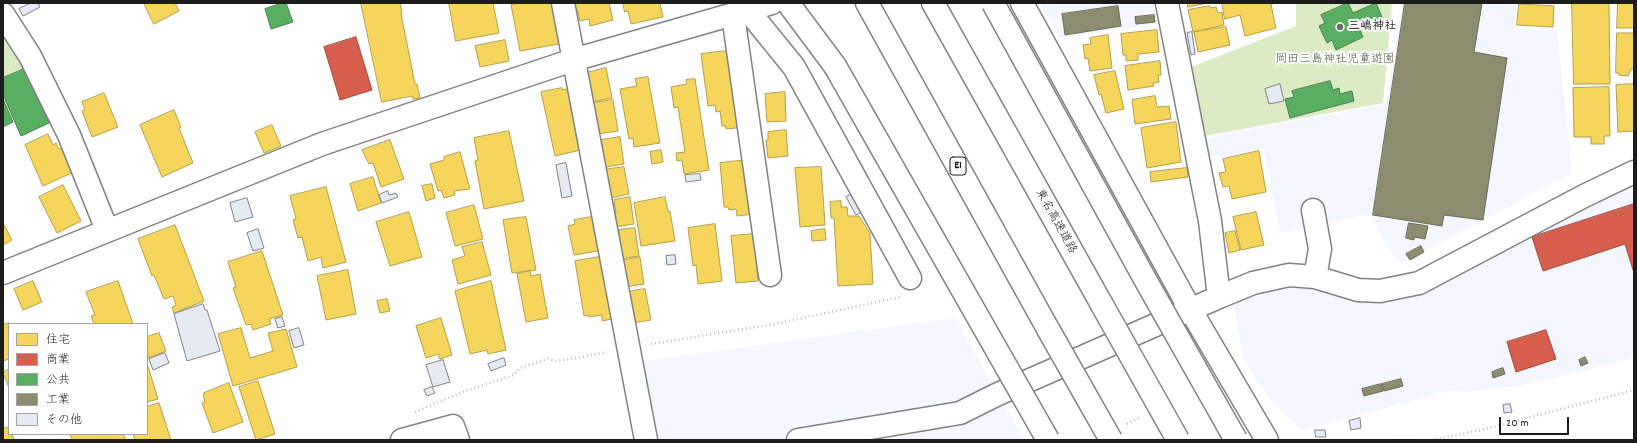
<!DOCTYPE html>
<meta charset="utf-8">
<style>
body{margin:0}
#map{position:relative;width:1637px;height:443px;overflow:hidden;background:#fff;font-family:Dekko,"Klee One",sans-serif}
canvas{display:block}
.frame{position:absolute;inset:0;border:4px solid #1c1c1c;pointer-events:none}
.legend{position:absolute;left:8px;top:323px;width:140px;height:112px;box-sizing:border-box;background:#fff;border:1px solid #a4a4a4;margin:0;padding:5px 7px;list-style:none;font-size:12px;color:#1c1c1c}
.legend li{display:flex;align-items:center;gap:8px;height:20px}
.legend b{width:20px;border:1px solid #a4a4a4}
.scale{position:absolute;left:1499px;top:417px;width:70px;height:18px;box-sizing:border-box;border:2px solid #1c1c1c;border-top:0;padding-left:5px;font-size:12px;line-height:14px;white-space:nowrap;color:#1c1c1c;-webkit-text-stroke:3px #fff;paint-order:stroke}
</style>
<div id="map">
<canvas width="1637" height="443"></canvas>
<div class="frame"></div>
<ul class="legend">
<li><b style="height:11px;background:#f6d55c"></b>住宅</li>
<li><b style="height:11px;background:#d6604d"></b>商業</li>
<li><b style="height:11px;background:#5aae61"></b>公共</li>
<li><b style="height:11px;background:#8c8c6e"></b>工業</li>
<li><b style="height:11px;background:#e6eaf3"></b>その他</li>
</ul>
<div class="scale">20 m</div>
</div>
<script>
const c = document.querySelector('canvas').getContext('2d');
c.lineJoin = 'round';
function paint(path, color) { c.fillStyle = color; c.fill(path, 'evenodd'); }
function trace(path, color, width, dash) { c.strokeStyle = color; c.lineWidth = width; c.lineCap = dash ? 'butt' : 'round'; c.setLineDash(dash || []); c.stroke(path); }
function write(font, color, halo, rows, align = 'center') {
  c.font = font + ' Dekko,"Klee One",sans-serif'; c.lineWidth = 4; c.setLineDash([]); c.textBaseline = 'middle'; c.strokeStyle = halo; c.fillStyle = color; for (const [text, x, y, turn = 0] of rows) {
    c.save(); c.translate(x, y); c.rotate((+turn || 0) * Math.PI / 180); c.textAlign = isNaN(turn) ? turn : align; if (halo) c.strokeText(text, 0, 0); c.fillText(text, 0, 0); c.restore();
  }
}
const built = new Path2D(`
 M1040,3H1156L1158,23L1060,38Z
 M1402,3H1515L1514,29H1557L1572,173L1402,263L1390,252L1369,214L1280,233L1264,149L1208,158L1205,138L1385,104Z
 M1634,182V357L1585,371L1518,386L1465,392L1452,390L1302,430L1271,401L1244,361L1233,302L1293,285H1305L1368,301Z
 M955,318L1024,440H650L636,362Z`);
const green = new Path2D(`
 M1296,3H1392L1383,103L1205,136L1191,67L1296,26Z
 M3,28L31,73L3,85Z`);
const homes = new Path2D(`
 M144,3H175L179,11L154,24Z
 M361,3H400L402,14H401L415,84H417L420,98L413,99L412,96L382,102Z
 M449,3H493L499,33L456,41Z
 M522,3H555L564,43L520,51L511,5Z
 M572,3H609L613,20L590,26L589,19L580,21L577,9L574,10Z
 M623,3H660L663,17L631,24L628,11L625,12Z
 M1188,3H1208L1188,7Z
 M1222,3H1272V5H1271L1276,28L1245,36L1240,15L1225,19Z
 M1572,3H1609L1610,84H1574Z
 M1618,3H1634V28H1617Z
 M1519,4L1554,6L1553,27L1517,25Z
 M1210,6L1211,8L1216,7L1218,13L1222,12L1224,25L1193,32L1188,10Z
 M1226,27L1230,45L1198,52L1194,32Z
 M1157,30L1159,52L1138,54V60L1126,61V55H1123L1121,34Z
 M1617,33H1634V69H1631L1628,76L1619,75V73H1616Z
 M1108,35L1112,68L1090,71L1088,58L1085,59L1083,45L1091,44L1090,38Z
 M505,40L509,61L480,67L475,46Z
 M736,50L745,127L726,129V126H722L720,111L716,112L715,105L708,106L701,54Z
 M1160,61L1161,75H1158L1159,82L1153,83L1154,86L1128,90L1125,66Z
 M606,68L612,98L592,102L586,73Z
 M1115,71L1124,109L1106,113L1101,94L1099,95L1094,75Z
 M648,77L660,143L634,147L633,138L629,139L620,89L637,86L635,79Z
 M695,79L709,170L684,174L682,160L677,161L676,153L685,152L678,107L674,108L671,87L687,84L686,80Z
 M1634,84V131L1618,132L1616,85Z
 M1609,87L1610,136H1604V144H1591V137H1574L1573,88Z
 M562,88V90L573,88L585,149L555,156L541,92Z
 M785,92L786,121L767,122L765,94Z
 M104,93L118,127L92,137L82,111L85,110L82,102Z
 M1155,96L1157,107L1169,106L1171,119L1135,124L1132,100Z
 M613,100L618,131L598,134L593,103Z
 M174,110L181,127L179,128L193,163L162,177L140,125Z
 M1176,122L1181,162L1147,168L1141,128Z
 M272,125L281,146L264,153L255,132Z
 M786,130L788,156L768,158L766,140H768V132Z
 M509,131L524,201L484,209L475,161L478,160L474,138Z
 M48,134L53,145L56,143L59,149L67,146L76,171L43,186L25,145Z
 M620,137L624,164L606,167L601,140Z
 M390,140L404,179L381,187L373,163L369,164L362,150Z
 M661,150L663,162L652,164L650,152Z
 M1259,151L1266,192L1232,199L1229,186L1223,187L1219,173L1226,172L1223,159Z
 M460,152L470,189L454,191L455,195L444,198L441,190L438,191L430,164L444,160V157Z
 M747,160L753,214L737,216L736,209L729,210L728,207H724L720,163Z
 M624,167L629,194L611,198V195H607L603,170Z
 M821,167L825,225L800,227L795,168Z
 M1187,168L1188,177L1151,182L1150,172Z
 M373,177L381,203L358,211L350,184Z
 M432,184L435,198L426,201L422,186Z
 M63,185L81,221L57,233L39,197Z
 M326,187L346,262L323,268L321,257L308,261L302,237L298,238L293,220L296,219L290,196Z
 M630,197L634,224L615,227L612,214L616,213L614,200Z
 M665,197L668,211H670L675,241L641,246L634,203Z
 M841,201V207H847L848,216H859L870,233L873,284L838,286L834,218H831L830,202Z
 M474,205L483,239L455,246L446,213Z
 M409,212L422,257L390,266L376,222Z
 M1256,212L1264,245L1241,250L1233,217Z
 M526,217L536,270L512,273L503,220Z
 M592,217L598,251L574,255L568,226L575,224L574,220Z
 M3,223L12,240L3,245Z
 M715,224L722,281L698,284L696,265L693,266L688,228Z
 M175,225L204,301L174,313L172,307L176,305L173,296L164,299L154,275L152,276L138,239Z
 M635,228L639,256L620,259L617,238H620L619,230Z
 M825,229L826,240L812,241L811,231Z
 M1235,231L1240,250L1229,253L1225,233Z
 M754,234L758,281L736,283L731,236Z
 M482,242L491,275L458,284L452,260L465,256L462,247Z
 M262,251L283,315L269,319L271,324L253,330L251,324L246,325L233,288L236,287L228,262Z
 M600,257L612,319L602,321V315L589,317V315L584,316L575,261Z
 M640,257L644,284L625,287L621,261Z
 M348,270L356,314L326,320L317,276Z
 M530,271L531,276L540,274L548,318L526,322L517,274Z
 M33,281L42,302L23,310L14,289Z
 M118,281L133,324H94L91,316L95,315L86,292Z
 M491,281L506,350L488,354L487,350L470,354L455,291Z
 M645,289L651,320L632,323L626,292Z
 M387,299L390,311L380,313L377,301Z
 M441,318L452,355L440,359L438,354L426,358L416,326Z
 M9,323V359L3,361V325Z
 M241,328L250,358L273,351L268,333L286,329L297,367L233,386L218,334Z
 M159,333L166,351L148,358L147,337Z
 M147,363L158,399L147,402Z
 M9,369V388L3,373Z
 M258,381L275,434L256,440L239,387Z
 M229,383L243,422L213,433L202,403L205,402L203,395L205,394L204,393Z
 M159,403L171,440H135L133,434H147V407Z
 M9,427V434H12L14,440H3V429Z
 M70,434H123L126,440H73Z`);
const shops = new Path2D(`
 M356,37L372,90L340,100L324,47Z
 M1634,204V273L1625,244L1543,271L1532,237Z
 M1546,330L1556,359L1516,372L1507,342Z`);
const public = new Path2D(`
 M282,3H286L293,22L271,29L265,9Z
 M1348,3L1353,13L1376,3L1382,17L1359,28L1363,37L1336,50L1332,40L1327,43L1319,26L1325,23L1321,15Z
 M24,69L49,123L21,136L3,95V78Z
 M1330,81L1333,90L1339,88L1340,94L1352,91L1354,101L1290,118L1285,99L1294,97L1292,91Z
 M3,99L13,122L3,127Z`);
const industry = new Path2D(`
 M1405,3H1482L1474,52L1507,58L1483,220L1444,215L1442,226L1373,215Z
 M1118,6L1121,26L1065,35L1062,14Z
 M1154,15L1155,22L1136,24L1135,17Z
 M1409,223L1428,226L1425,239L1414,237V240L1406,238Z
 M1421,246L1424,252L1410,260L1406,254Z
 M1585,357L1588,363L1581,366L1579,360Z
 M1503,368L1505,374L1493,378L1492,372Z
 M1401,379L1403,386L1384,391L1382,384Z
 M1381,384L1383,391L1364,396L1362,389Z`);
const building = new Path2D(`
 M31,3H38L40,7L23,16L19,9Z
 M1192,32L1195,54L1191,55L1187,33Z
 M1280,84L1284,101L1269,104L1265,89Z
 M566,163L572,196L562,198L556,165Z
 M700,174L701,180L686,182L685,175Z
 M388,191L389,195L396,193L398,197L382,203L379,195Z
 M852,194L862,212L856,215L846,197Z
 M247,198L253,217L235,222L230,203Z
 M258,229L264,248L253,251L247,233Z
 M675,255L676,264L667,265L666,256Z
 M203,304L205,310H207L220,351L187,361L174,314Z
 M282,317L285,326L278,328L275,319Z
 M299,328L304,345L294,348L289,331Z
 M165,353L169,363L153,370L149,359Z
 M504,358L506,365L491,371L488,364Z
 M443,360L450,382L433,387L426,365Z
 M432,387L435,393L427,396L424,390Z
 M1510,404L1512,412L1504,413L1503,405Z
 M1360,418L1361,428L1351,430L1349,421Z
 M1315,430H1325L1326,437H1316Z`);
const path = new Path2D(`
 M651,344L775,324L900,297
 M415,412L465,391L514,375L520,368L548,359L555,361L565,360L607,352
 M1127,424L1140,417
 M1399,440H1415
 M1432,440L1485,429L1634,390`);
const minor = new Path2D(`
 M563,3L646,440
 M742,3L794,67L910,278
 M1022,3L1190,309L1267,440
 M3,14L30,56L69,135L107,230
 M733,15L770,275
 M1313,210L1320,249L1315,277
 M3,273L322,144L573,60L772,3
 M1219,297L1253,283L1289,275L1315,277L1358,290L1380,291L1419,283L1584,196L1634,172
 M402,440L453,426L458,440
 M798,440L960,413L996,395L1219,297L1210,221L1167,3`);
const highway = new Path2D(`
 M788,3L835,66
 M867,3L1048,329
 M933,3L1101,303`);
const highwayBridge = new Path2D(`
 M993,3L1146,281L1236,440
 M835,66L1048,440
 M1101,303L1178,440
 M1048,329L1111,440`);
const markers = [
 [1340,27,4,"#6b6b6b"]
];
const shields = [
 [958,166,16]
];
const shieldNames = [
 ["E1",958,166]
];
const poiNames = [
 ["三嶋神社",1348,27]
];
const parkNames = [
 ["岡田三島神社児童遊園",1335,60]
];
const streetNames = [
 ["東名高速道路",1055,222,61]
];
paint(built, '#f4f7ff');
paint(green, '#dbebc3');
paint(homes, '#f6d55c');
trace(homes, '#b59e49', 1);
paint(shops, '#d6604d');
trace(shops, '#9e4c3e', 1);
paint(public, '#5aae61');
trace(public, '#47824c', 1);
paint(industry, '#8c8c6e');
trace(industry, '#6a6a55', 1);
paint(building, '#e6eaf3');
trace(building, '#828282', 1);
trace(minor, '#828282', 25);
trace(highway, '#828282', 25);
trace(path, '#bebebe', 2.5, [1, 3]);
trace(minor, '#fff', 22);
trace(highway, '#fff', 22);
trace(highwayBridge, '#828282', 25, []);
trace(highwayBridge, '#fff', 22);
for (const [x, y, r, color] of markers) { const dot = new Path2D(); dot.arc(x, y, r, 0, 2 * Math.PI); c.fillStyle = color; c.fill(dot); trace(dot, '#fff', 1.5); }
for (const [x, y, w] of shields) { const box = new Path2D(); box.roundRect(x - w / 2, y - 9, w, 18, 3); c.fillStyle = '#fff'; c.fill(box); trace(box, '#1c1c1c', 1); }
write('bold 11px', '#1c1c1c', null, shieldNames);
write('bold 12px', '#1c1c1c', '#fff', poiNames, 'left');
write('12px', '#555e45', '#fff', parkNames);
write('12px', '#1c1c1c', '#fff', streetNames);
</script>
